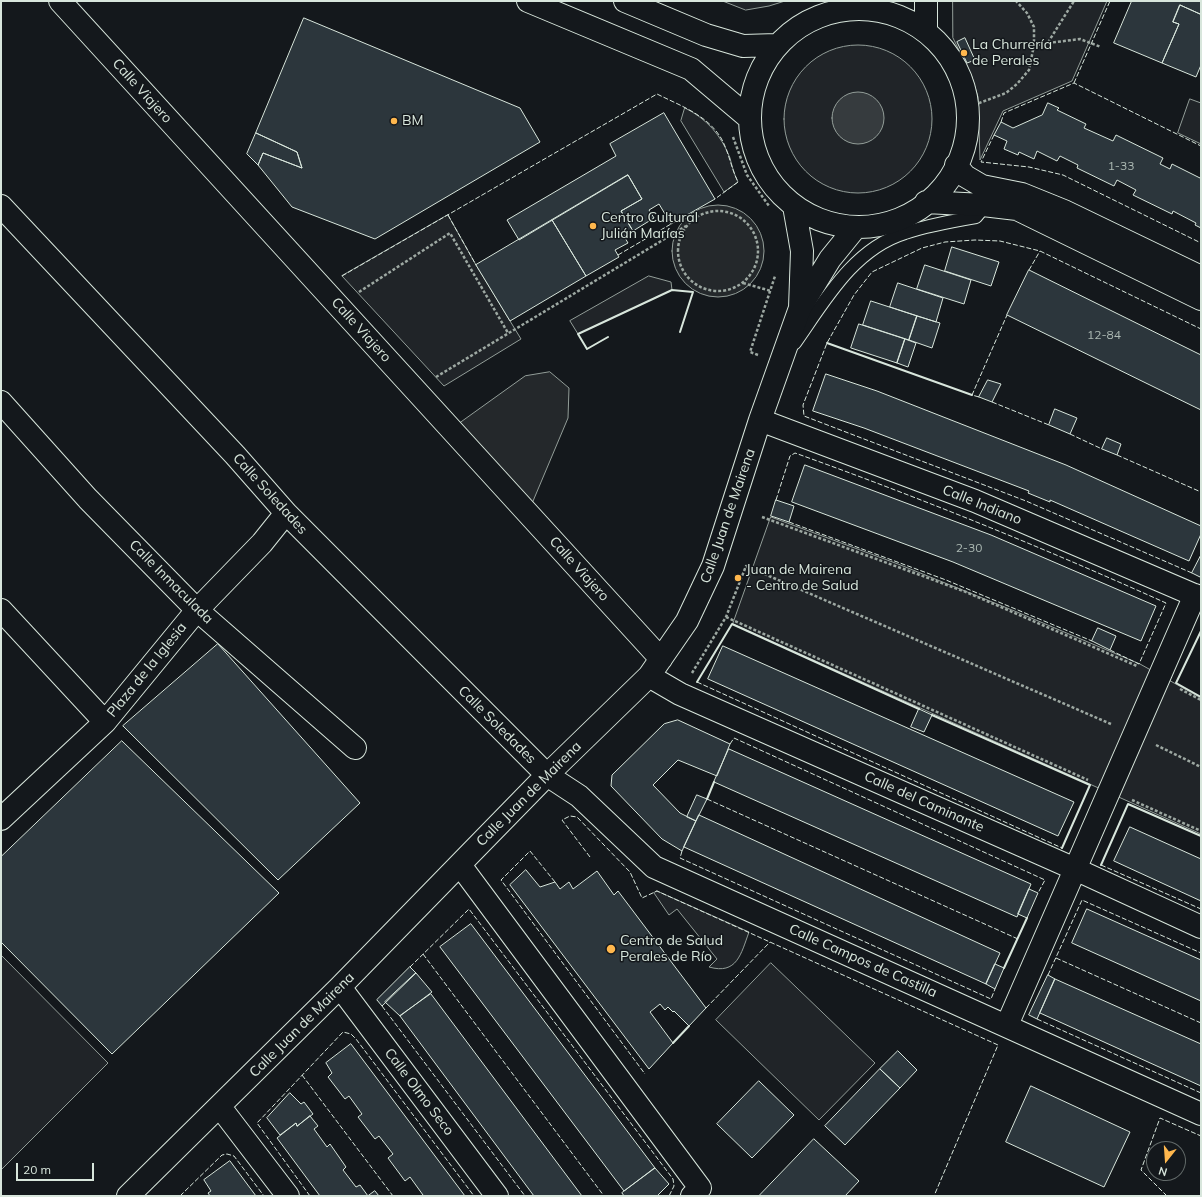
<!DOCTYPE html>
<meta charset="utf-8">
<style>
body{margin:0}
#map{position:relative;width:1202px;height:1197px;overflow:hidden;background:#14181c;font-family:Mulish,sans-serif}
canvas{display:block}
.frame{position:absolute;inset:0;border:2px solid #d8e6dc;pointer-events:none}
.north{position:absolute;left:1146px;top:1141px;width:40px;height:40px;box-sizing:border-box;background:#14181c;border:1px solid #626a69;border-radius:50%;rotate:197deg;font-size:11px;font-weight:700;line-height:16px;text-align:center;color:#d8e6dc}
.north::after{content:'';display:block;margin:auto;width:14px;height:18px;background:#ffb74d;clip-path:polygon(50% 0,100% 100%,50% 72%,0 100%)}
.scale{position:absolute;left:16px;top:1163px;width:78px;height:18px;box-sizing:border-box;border:2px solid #d8e6dc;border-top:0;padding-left:5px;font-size:12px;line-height:14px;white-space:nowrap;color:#d8e6dc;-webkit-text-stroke:3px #14181c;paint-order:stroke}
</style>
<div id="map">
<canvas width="1202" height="1197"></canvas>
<div class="frame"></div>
<div class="north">N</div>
<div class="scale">20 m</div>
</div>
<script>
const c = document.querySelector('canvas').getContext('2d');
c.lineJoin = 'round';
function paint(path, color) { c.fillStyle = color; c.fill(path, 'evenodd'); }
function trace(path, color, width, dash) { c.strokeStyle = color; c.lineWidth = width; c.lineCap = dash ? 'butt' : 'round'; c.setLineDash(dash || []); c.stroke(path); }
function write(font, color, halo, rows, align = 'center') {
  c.font = font + ' Mulish,sans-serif'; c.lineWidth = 3; c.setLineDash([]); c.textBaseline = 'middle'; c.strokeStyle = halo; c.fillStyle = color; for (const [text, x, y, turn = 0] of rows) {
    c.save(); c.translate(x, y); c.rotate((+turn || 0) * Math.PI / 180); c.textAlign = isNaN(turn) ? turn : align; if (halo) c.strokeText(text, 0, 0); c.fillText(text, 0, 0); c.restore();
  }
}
const green = new Path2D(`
 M723,1H785L769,6L746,10Z
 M953,1H1107L1072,81L1003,111L980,160L978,97L972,77L953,38Z
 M784 119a74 74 0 1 1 148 0a74 74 0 1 1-148 0Z
 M1190,99L1201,103V144L1178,133Z
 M685,108C707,119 721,135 730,158C732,166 734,174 738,182L724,192L681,121Z
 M448,215L476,265L521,339L444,386L342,276Z
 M649,276L671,282L672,290L578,334L570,321Z
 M771,517L898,564L1017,612L1140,664L1201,698V834L733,624Z
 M657,891L749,932C741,954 737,975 709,967L717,959L677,909L669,915L654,893Z
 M1,955L108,1063L1,1170Z
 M771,963L875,1063L819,1120L716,1020Z`);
const parking = new Path2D(`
 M672 251a46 46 0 1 1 92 0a46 46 0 1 1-92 0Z
 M550,372L569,388L568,418L528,513L451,429L525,376Z`);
const water = new Path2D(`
 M832 118a26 26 0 1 1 52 0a26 26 0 1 1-52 0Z`);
const building = new Path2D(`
 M1132,1H1201V12L1200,14L1180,5L1173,22L1179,24L1162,63L1114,43Z
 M1180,5L1200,14L1201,12V65L1196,77L1162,63L1179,24L1173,22Z
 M304,18L520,108L540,142L375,239L292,207L258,165L263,153L302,168L297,152L256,133Z
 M965,38L975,60L967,63L957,42Z
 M1048,103L1059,108L1057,110L1086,124L1084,128L1113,141L1116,135L1163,158L1160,164L1170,169L1172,164L1200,178L1201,176V228L1195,225L1196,223L1173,211L1172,214L1133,195L1136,190L1117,180L1114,186L1077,168L1078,165L1060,156L1057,161L1037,151L1034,159L1019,152L1018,155L1004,149L1007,141L994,135L1001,122L1013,128L1042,115Z
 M664,113L715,199L671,224L659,204L649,210L654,218L633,231L621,211L642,199L628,175L519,240L507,220L616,156L610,144Z
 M256,133L297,152L302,168L263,153L258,165L247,154Z
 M628,175L642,199L621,211L633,231L624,236L628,243L615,250L619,257L586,276L552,220Z
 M552,220L586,276L510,321L476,265Z
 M952,247L999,262L991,286L945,271Z
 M925,265L971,280L964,304L917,289Z
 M1029,270L1201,355V410L1007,315Z
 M898,283L943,298L936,322L890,307Z
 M871,301L917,316L909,340L863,325Z
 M917,316L940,323L932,348L909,340Z
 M859,324L905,339L897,363L851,348Z
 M905,339L916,343L908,367L897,363Z
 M826,374L877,391L1066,465L1201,526V534L1189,561L1050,500V502L1028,493L1029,491L864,428L813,411Z
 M988,380L1001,384L992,402L979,397Z
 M1055,409L1077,418L1070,434L1049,425Z
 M1107,438L1121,444L1117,455L1102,449Z
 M805,465L991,535L1156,606L1141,641L953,562L792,502Z
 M776,500L794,506L789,522L771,516Z
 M1201,555V575L1200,577L1192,573Z
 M1098,628L1116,636L1110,650L1092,641Z
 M218,644L360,803L278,880L123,726Z
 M723,646L1074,802L1058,836L708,679Z
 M919,709L932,715L924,732L911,727Z
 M678,720L730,744L717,776L678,760L653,785L680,813L696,821L682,851L662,839L611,786L612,775L664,724Z
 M122,741L279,893L112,1054L1,942V857Z
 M729,749L1031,884L1017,917L714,782Z
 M697,795L707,799L696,821L687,817Z
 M699,815L1000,953L986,984L684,847Z
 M1130,827L1201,859V901L1114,861Z
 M526,870L540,887L555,882L560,889L569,882L573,889L597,871L614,895L618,891L706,1008L689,1026L674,1011L673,1012L668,1007L665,1010L660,1004L650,1012L673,1043L649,1069L510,885Z
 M1029,889L1038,893L1027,918L1018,914Z
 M1087,909L1201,960V1001L1072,943Z
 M471,924L655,1168L624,1191L440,947Z
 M995,964L1004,968L995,989L986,984Z
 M410,967L416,973L382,1006L377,1000Z
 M416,973L432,992L400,1016L385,1002Z
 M1048,975L1055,979L1037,1019L1029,1015Z
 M1055,979L1201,1044V1086L1040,1013Z
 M431,994L582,1196H534L400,1016Z
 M351,1044L465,1196H422L423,1195L410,1177L405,1181L388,1158L393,1154L379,1136L375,1139L358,1117L362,1114L349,1096L345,1099L328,1077L332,1073L326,1063Z
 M898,1051L917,1070L900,1088L880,1069Z
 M880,1069L900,1088L845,1145L825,1126Z
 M759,1081L794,1115L752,1158L717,1124Z
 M1031,1086L1130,1132L1104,1187L1006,1142Z
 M290,1093L301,1104L304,1102L313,1114L297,1126L296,1123L280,1135L267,1118Z
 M310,1116L318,1126L314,1129L327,1147L330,1144L346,1167L343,1170L356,1187L360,1185L368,1196H320L277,1138L296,1123L297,1126Z
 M814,1139L859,1181L845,1196H759Z
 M230,1161L256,1196H210L208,1193L211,1191L204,1180Z
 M655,1168L669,1184L657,1196H624L622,1193Z
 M375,1191L379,1196H368Z`);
const path = new Path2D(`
 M1048,43L1080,39L1101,47
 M1034,45L1047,44L1074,1
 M974,105L1006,93L1017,84L1029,70L1034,45V27L1027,13L1016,1
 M733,137L747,175L769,206
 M678 251a40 40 0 1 1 80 0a40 40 0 1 1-80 0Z
 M743,283L771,291
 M359,292L450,233L508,333
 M758,355L750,352L775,276
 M436,377L686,226
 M762,517L966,592L1137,666
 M726,617L1088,780
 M692,673L726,617L746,566L1111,724
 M1180,689L1201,700
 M1156,745L1201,767
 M1132,800L1201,831`);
const lane = new Path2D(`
 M795,343C824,302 853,249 905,233C928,225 952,221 976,217L986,205`);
const street = new Path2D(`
 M60,1L661,659
 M528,1L691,69L749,118
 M625,1L706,35L743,46L777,45
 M926,1V31
 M750 118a109 109 0 1 1 218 0a109 109 0 1 1-218 0Z
 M956,165L965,176L982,186L1022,194L1064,211L1201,277
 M926,202L983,205L1017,209L1201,299
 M1,206L235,455L286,513L547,775L579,796L654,867L1201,1114
 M794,206L802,251L800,308
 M1,402L88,499L197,610L355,748
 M760,420L975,501L1201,598
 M1,610L105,722
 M649,676L680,694L1075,869L1201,927
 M1,819L105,722L197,610L262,543L286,513
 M460,865L700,1188L692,1196
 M340,987L497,1196
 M1007,1025L1195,595
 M220,1107L288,1196
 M128,1196L340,987L547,775L649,676L687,621L713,566L760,420L800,308L830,259L856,227`);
const fence = new Path2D(`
 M1074,83L1110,1
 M1001,122L1004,113L1074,83L1201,146
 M994,135L981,162L1029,167L1063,175L1201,243
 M448,215L476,265
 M618,255L671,224
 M1029,270L1040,251
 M342,276L657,94C681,106 707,115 721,138C729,152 731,168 738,182L715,199
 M979,397L972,395L1007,315
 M992,402L1049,425
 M1070,434L1102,449
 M1117,455L1201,492
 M776,500L790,456L795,453C921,498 1044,548 1166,603L1139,664L1110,650
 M789,522L946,580L1092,641
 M1192,573L1026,501L804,416L803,405L827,343L854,295L872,272L922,248L945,242L975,240L1000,241L1040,251L1201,329
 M697,682L1062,848
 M730,744L734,738L1045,880L1038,893
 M707,799L1018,939
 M682,851L680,858L991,999L995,989
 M590,857L562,820L570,816L577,817L630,872L642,898L657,891L998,1045L934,1196
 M1101,865L1201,909
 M555,882L530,851L501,880L645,1074
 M423,954L604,1196
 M1056,958L1201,1023
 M410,967L469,909L673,1179L674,1186L669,1196
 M1048,975L1082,900L1201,953
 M382,1006L525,1196
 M706,1008L770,942
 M1037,1019L1201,1093
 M302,1075L393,1196
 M180,1196L222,1155L227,1154L234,1156L264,1196
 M310,1196L257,1123L343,1032L351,1034L356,1039L474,1196
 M1167,1196L1141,1170L1160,1118L1201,1136`);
const wall = new Path2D(`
 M608,337L587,349L578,334L672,290L693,292L680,332
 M827,343L972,395
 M1201,631L1176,683L1201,697
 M697,682L732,624L919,709
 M932,715L1090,785L1062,848
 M707,799L714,782
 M1101,865L1128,804L1201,836
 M1004,968L1027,918
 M673,1043L689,1026`);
const markers = [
 [964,53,4,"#ffb74d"],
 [394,121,4,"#ffb74d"],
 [593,226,4,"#ffb74d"],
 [738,578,4,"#ffb74d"],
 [611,949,5,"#ffb74d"]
];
const numberNames = [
 ["1-33",1121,166],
 ["12-84",1104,335],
 ["2-30",969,548]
];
const poiNames = [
 ["La Churrería",972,45],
 ["de Perales",972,61],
 ["BM",402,121],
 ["Centro Cultural",601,218],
 ["Julián Marías",601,234],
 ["Juan de Mairena",746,570],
 ["- Centro de Salud",746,586],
 ["Centro de Salud",620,941],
 ["Perales de Río",620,957]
];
const streetNames = [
 ["Calle Viajero",142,91,48],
 ["Calle Viajero",361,330,48],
 ["Calle Soledades",270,494,48],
 ["Calle Indiano",982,505,22],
 ["Calle Juan de Mairena",728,516,-71],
 ["Calle Viajero",579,569,48],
 ["Calle Inmaculada",171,582,45],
 ["Plaza de la Iglesia",147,670,-51],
 ["Calle Soledades",497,725,45],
 ["Calle Juan de Mairena",529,794,-45],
 ["Calle del Caminante",924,802,24],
 ["Calle Campos de Castilla",863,961,24],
 ["Calle Juan de Mairena",302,1025,-45],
 ["Calle Olmo Seco",419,1092,53]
];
paint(green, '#202428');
trace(green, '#939e99', 1);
paint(parking, '#24282b');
trace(parking, '#939e99', 1);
paint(water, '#363b3e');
trace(water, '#939e99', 1);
paint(building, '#2c363c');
trace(building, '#d8e6dc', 1);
trace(lane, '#d8e6dc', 14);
trace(street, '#d8e6dc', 24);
trace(path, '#9da8a2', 2.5, [3, 2]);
trace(lane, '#14181c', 12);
trace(street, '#14181c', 22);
trace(fence, '#d8e6dc', 1, [5, 2]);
trace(wall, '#d8e6dc', 2);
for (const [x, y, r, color] of markers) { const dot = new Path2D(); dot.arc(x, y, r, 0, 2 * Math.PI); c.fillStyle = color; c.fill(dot); trace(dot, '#14181c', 1.5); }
write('12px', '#adbab4', null, numberNames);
write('14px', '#d8e6dc', '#14181c', poiNames, 'left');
write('14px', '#d8e6dc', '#14181c', streetNames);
</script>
